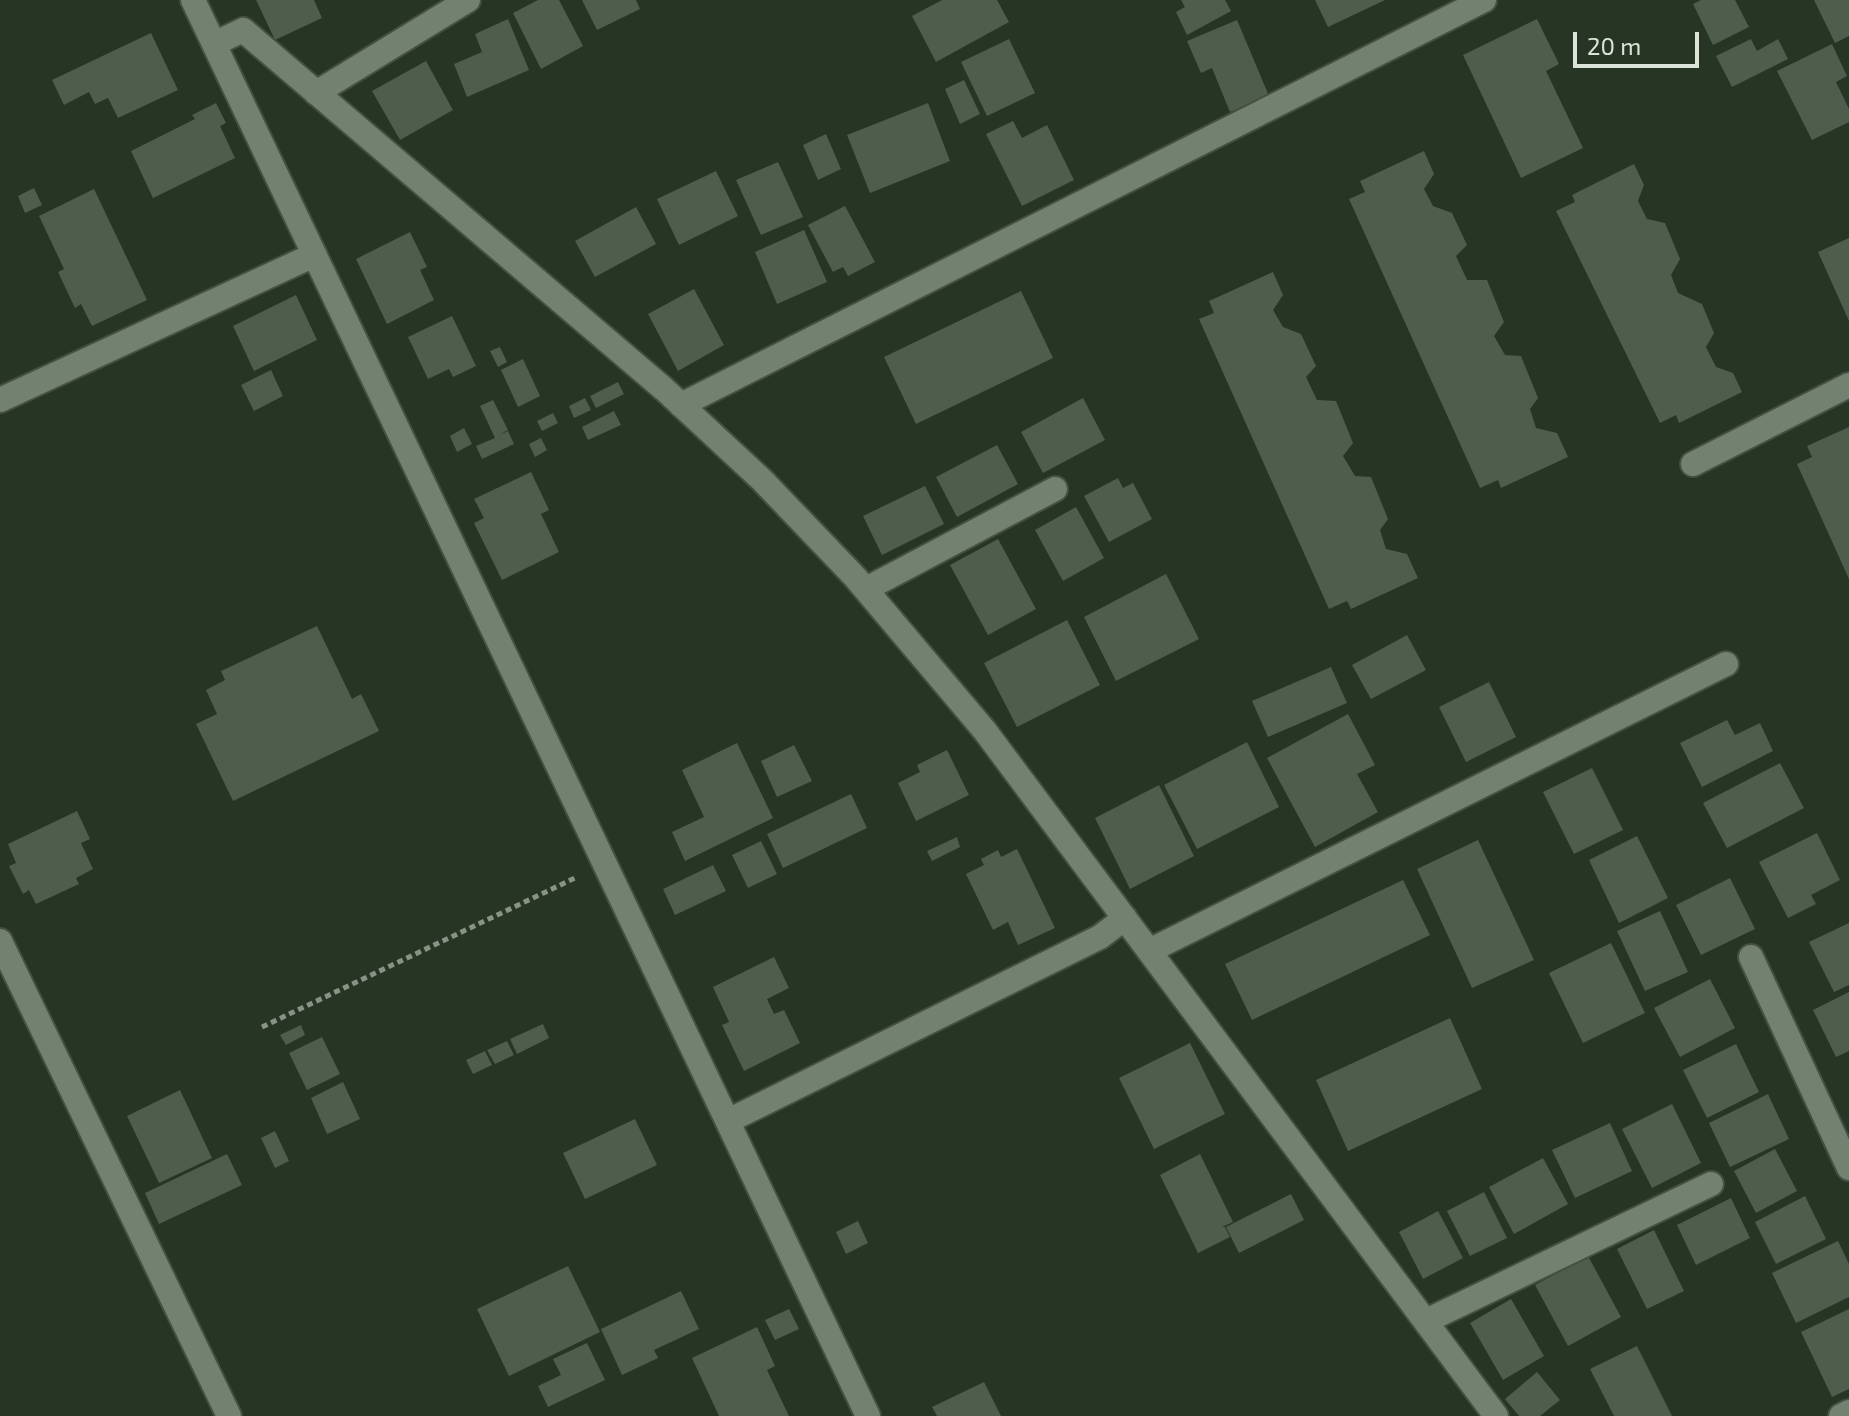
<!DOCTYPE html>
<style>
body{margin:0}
#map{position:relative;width:1849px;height:1416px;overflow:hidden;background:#273525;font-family:"Exo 2",sans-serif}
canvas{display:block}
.scale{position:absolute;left:1573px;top:32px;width:126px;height:36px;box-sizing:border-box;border:4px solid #dce4da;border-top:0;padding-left:10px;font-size:24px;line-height:28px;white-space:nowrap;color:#dce4da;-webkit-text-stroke:6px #273525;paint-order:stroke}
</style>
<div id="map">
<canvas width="1849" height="1416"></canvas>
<div class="scale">20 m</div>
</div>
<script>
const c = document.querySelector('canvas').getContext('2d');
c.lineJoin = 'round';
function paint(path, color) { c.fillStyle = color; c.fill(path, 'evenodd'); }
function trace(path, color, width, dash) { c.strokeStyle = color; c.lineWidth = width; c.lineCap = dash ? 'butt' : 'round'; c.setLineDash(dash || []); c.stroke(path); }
const building = new Path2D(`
 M256,0H314L322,18L275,40Z
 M538,0H559L583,46L541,69L513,13Z
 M582,0H636L640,9L597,30Z
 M942,0H997L1009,22L936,62L912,16Z
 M1181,0H1225L1231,11L1187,35L1176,12L1185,7Z
 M1315,0H1385L1328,27Z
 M1701,0H1735L1749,27L1713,45L1693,4Z
 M1814,0H1849V36L1835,43Z
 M508,19L529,70L467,97L454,64L482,52L475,34Z
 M1537,19L1559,64L1546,71L1583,148L1521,178L1463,55Z
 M1237,20L1269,96L1230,112L1212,68L1201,73L1187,41Z
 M151,33L178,90L118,118L108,98L95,104L89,92L64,105L52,80Z
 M1009,39L1035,93L987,116L961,62Z
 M1751,39L1757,51L1778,39L1788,59L1732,87L1716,56Z
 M1832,44L1847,76L1836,82L1849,109V122L1812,140L1777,71Z
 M426,61L453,110L400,140L372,91Z
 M964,80L980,114L960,124L945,89Z
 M216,103L226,123L220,126L235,158L153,198L131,151L195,119L192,115Z
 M928,103L950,161L870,193L847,135Z
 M1013,121L1022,138L1047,125L1074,180L1022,206L986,134Z
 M826,134L841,169L818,180L803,145Z
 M1424,151L1434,174L1424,189L1433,206L1452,213L1467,245L1456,256L1467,280H1487L1504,322L1494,336L1505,355L1521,356L1538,398L1530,409L1536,428L1557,433L1568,457L1501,488L1498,480L1480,488L1349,199L1365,192L1360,181Z
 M778,162L803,217L761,235L736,180Z
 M1634,164L1644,185L1638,201L1647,219L1665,223L1680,259L1671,275L1678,293L1702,304L1714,333L1706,347L1716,367L1733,373L1742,392L1679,423L1676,415L1660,423L1556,211L1575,202L1572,195Z
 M716,171L738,216L679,245L657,199Z
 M34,188L42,205L25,213L18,196Z
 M94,189L147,300L92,326L81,304L75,308L58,272L64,269L39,216Z
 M845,206L875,262L848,276L843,267L833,272L808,225Z
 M636,207L656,244L595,277L575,241Z
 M804,230L827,282L777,304L755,252Z
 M410,232L427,267L420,270L434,300L387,324L356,259Z
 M1849,238V321L1818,252Z
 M1273,272L1283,295L1273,310L1283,327L1301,334L1316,366L1306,377L1317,400L1336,401L1353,443L1343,456L1355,476L1371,477L1388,519L1380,530L1386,549L1407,554L1418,578L1351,609L1347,601L1329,609L1199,319L1214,313L1209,301Z
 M694,289L724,345L678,371L648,314Z
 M1021,291L1053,358L916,424L884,357Z
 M296,295L317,340L254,371L233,326Z
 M452,316L476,366L453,377L449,369L428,379L408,337Z
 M500,347L507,362L498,367L490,351Z
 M523,359L540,396L518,407L501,370Z
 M271,370L283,396L254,411L241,385Z
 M618,382L624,394L596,408L590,396Z
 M585,398L591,410L574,418L569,406Z
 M1083,398L1105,440L1043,473L1021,432Z
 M493,400L508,430L499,435L508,431L514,444L482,459L476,446L495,438L480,406Z
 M614,411L621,425L588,440L582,427Z
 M553,413L558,423L542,431L537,421Z
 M1849,427V579L1797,464L1812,457L1807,446Z
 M464,428L472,444L457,452L450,436Z
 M541,438L547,450L535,457L529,444Z
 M997,445L1018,484L957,517L936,477Z
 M531,472L549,510L541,514L559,552L502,580L474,523L484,518L474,499Z
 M1118,478L1123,488L1133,483L1152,519L1109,542L1084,496Z
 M925,486L944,524L882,555L863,516Z
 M1076,507L1104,558L1063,581L1035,530Z
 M998,539L1036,609L988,635L950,565Z
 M1166,574L1199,639L1116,681L1084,617Z
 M1067,620L1100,685L1017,727L984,663Z
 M317,626L352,699L361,694L379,731L233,801L196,724L217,714L206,690L225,680L221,671Z
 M1407,635L1426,670L1371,699L1352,665Z
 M1331,667L1347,703L1268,737L1252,701Z
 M1489,682L1516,737L1466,762L1439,707Z
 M1348,714L1375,765L1357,774L1378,812L1315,847L1267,758Z
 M1727,720L1735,735L1760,723L1773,751L1702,787L1680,743Z
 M1247,742L1279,807L1197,849L1164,785Z
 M737,743L773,818L685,861L672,832L704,817L682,770Z
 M794,745L812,781L777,797L761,761Z
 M947,750L969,795L916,821L898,783L920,772L917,765Z
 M1780,763L1804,808L1727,848L1703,803Z
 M1592,768L1623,830L1574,854L1543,792Z
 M1159,785L1194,856L1130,889L1095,818Z
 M851,794L867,828L783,868L767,834Z
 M77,811L90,839L81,843L93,869L76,878L79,884L36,904L29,890L23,894L9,866L16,863L8,844Z
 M1817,833L1840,880L1811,895L1816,904L1788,918L1759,862Z
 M1637,836L1668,898L1619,923L1589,860Z
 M957,837L960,847L932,861L927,851Z
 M1478,840L1534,960L1472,988L1417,869Z
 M761,841L777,874L748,888L732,855Z
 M1017,849L1055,928L1018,945L1008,922L993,930L966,874L984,865L981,859L998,850L1001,857Z
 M713,865L726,891L675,915L663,889Z
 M1730,878L1755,929L1701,955L1676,905Z
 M1403,880L1430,935L1252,1020L1225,964Z
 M1660,911L1688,972L1645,991L1617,931Z
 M1849,923V985L1834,992L1809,942Z
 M1611,943L1645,1013L1583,1043L1549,973Z
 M774,957L789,988L767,999L774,1014L784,1010L800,1043L744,1071L722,1025L729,1022L713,987Z
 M1710,979L1735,1028L1680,1057L1654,1008Z
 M1849,992V1051L1836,1057L1813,1010Z
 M1450,1018L1482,1089L1348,1151L1316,1080Z
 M543,1024L549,1038L517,1054L510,1039Z
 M301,1025L305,1035L286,1045L280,1035Z
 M322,1037L340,1074L307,1090L289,1053Z
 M507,1041L514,1055L495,1064L487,1050Z
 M1190,1043L1225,1114L1154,1149L1119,1078Z
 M1736,1044L1759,1092L1707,1118L1683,1070Z
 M485,1051L492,1065L473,1074L466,1060Z
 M343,1082L360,1119L327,1134L311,1098Z
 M180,1090L212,1158L159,1183L127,1116Z
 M1768,1094L1789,1139L1730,1167L1709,1123Z
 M1672,1104L1701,1163L1652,1188L1622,1129Z
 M635,1119L657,1165L585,1199L563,1153Z
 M1610,1123L1632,1171L1575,1198L1552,1150Z
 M275,1131L289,1161L275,1168L261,1138Z
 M1775,1149L1797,1191L1756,1213L1734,1171Z
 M227,1154L242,1185L159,1224L145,1193Z
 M1200,1154L1233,1222L1222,1227H1225L1230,1237L1198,1253L1160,1175Z
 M1543,1158L1568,1204L1514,1234L1489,1187Z
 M1484,1192L1507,1238L1470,1256L1447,1211Z
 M1291,1194L1304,1220L1239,1253L1226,1227Z
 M1805,1196L1826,1239L1776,1264L1755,1222Z
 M1731,1198L1750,1238L1696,1265L1677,1225Z
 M1438,1211L1463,1258L1423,1279L1399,1232Z
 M858,1221L868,1243L846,1254L836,1232Z
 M1654,1230L1684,1291L1647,1309L1617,1249Z
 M1838,1241L1849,1264V1297L1796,1323L1772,1273Z
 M1588,1256L1621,1317L1568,1346L1535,1285Z
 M568,1266L600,1332L509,1376L477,1309Z
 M681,1291L699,1329L654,1350L658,1358L622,1375L601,1329Z
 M1511,1299L1544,1356L1503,1380L1470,1323Z
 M789,1309L799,1329L775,1340L765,1320Z
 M1849,1309V1389L1832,1397L1801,1332Z
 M757,1327L775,1366L767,1370L789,1416H719L692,1358Z
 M587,1343L605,1380L548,1407L538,1386L561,1375L553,1359Z
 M1637,1346L1672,1416H1614L1590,1369Z
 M1537,1372L1560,1400L1540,1416H1519L1505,1399Z
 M984,1382L1001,1416H937L932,1407Z`);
const path = new Path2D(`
 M262,1027L575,878`);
const minor = new Path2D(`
 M193,0L868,1416
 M214,44L243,30L664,389L762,480L855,577L985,731L1496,1416
 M316,93L468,0
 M0,400L314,255
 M681,405L1484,0
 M1693,464L1849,385
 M866,589L1055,489
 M0,941L229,1416
 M1149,951L1726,664
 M1751,957L1849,1168
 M728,1121L1100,937L1125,918
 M1426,1321L1711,1184
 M1841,1416L1849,1412`);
paint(building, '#4e5d4c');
trace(minor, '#455043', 28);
trace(path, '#889386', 5, [6, 4]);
trace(minor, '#738270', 24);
</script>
